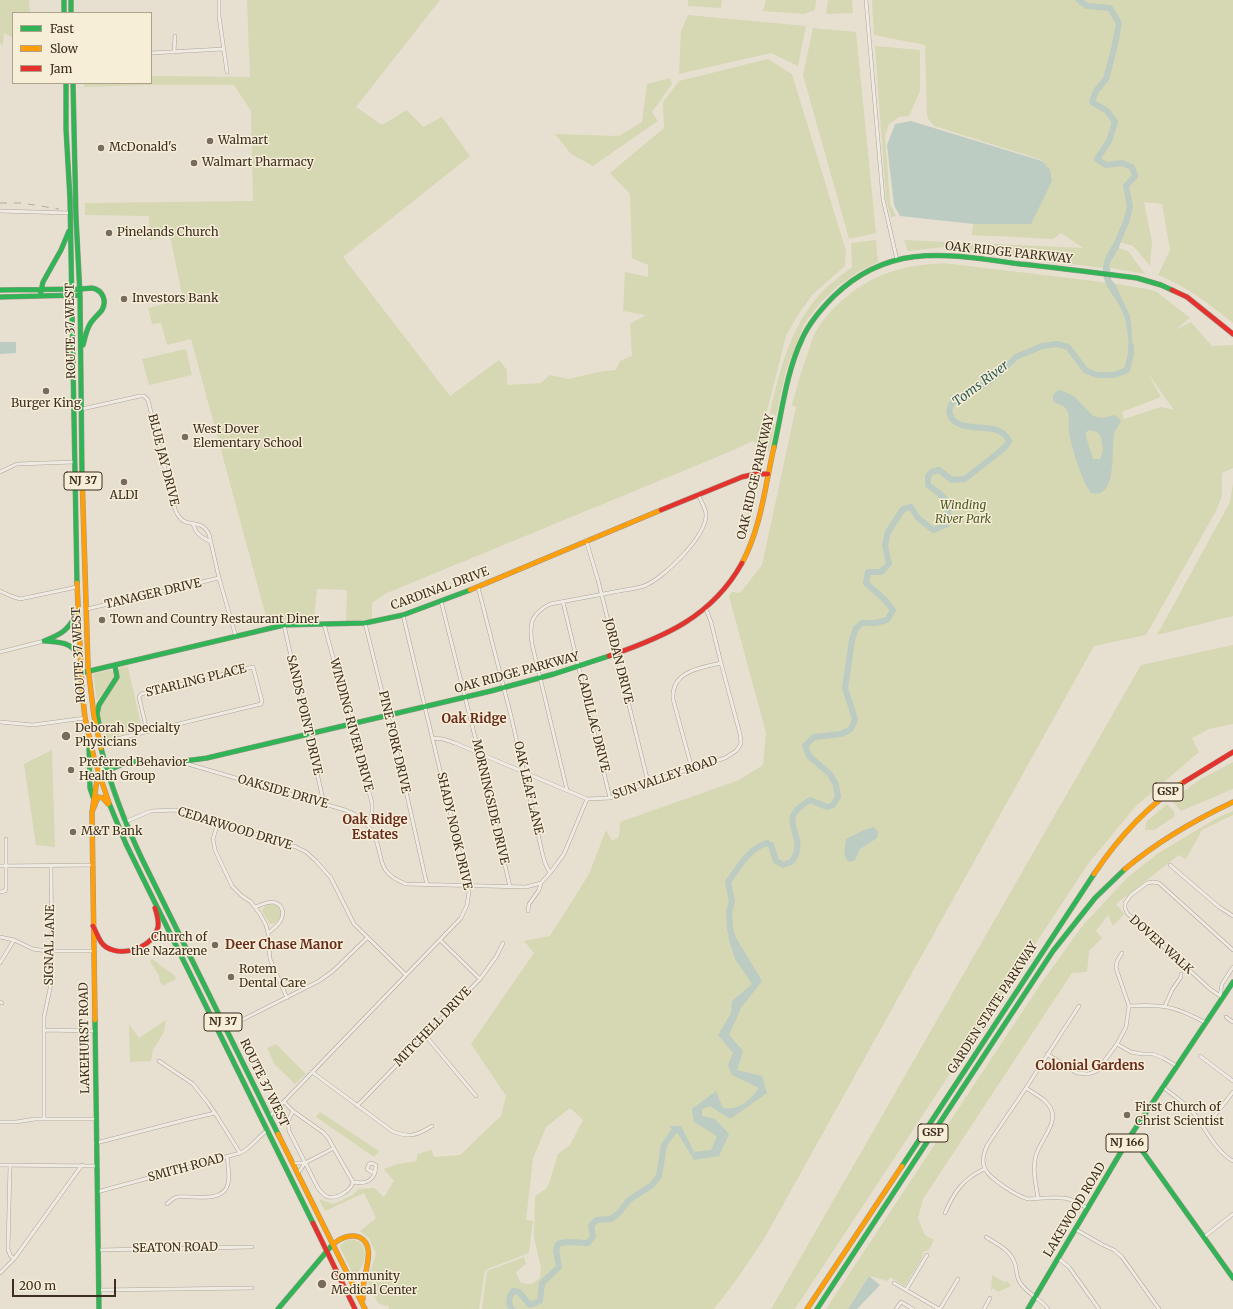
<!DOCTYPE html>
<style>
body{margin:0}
#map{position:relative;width:1233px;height:1309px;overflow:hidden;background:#e7e0d1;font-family:Merriweather,serif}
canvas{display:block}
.legend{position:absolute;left:12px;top:12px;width:140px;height:72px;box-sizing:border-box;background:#f7eed8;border:1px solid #ada18e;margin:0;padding:5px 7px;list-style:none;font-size:12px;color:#3d2e20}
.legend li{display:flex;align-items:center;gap:8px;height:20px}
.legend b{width:20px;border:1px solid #ada18e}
.scale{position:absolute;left:12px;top:1279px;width:104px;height:18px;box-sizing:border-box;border:2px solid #3d2e20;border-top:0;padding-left:5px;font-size:12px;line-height:14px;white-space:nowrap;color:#3d2e20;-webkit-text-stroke:3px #f7eed8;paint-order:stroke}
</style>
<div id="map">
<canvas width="1233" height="1309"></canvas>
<ul class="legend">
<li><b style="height:5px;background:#30b455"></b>Fast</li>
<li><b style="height:5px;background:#ff9f0a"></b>Slow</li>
<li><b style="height:5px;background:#e5322d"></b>Jam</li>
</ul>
<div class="scale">200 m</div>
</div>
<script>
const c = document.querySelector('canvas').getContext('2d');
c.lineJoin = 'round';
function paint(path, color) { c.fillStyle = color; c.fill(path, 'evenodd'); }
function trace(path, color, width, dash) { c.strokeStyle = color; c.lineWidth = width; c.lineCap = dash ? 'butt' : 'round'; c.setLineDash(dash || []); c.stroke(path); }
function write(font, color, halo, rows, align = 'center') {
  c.font = font + ' Merriweather,serif'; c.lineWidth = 3; c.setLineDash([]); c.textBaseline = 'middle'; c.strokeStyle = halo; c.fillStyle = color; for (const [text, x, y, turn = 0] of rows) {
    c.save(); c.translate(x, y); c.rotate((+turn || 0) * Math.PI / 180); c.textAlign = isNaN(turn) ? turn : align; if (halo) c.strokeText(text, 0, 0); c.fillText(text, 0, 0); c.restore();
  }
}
const green = new Path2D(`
 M0,0H29L30,13H13V38L4,33L3,46L0,43Z
 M247,0H440L356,107L382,125L407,110L423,127L442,117L470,156L343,257L450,396L499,360L507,370V385L541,383L550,375L569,379L598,372L616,370L620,361L632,356L630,324L646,315L623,311L625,272L648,277V265L632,258L630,194L610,173L664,128L663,102L679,81L768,59L792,74L846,251L845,266L812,295L796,318L786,336L764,423L775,424L769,452L753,441L734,450L387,593L372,603V619L346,621L347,590L317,589L314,620L287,619L268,624L191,339L167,345L161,323L152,324L148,308L183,299L170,236L149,240V216L85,215V203L253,201L251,111L234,85H150L84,87V83H151L152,76L250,77Z
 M688,0H722L721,8L688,6Z
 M766,0H816L815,10L804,14L763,11Z
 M828,0H852L853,13L826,14Z
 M872,0H1233V323C1207,302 1189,288 1158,275L1170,250L1162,204L1144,202L1152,242L1150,266L1133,246L1115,241L1102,268L944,247L908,251L904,240L1083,248L1061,233L1053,239L972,235L973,224H1031L1042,160L934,126L927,117L925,45L874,35Z
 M688,15L806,26L798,66L771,53L679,74L681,31Z
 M813,28L856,32L876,233L849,239L803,75Z
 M875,46L920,50V91L909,116L899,117L889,124L885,136L890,204L896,216L891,217L886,199Z
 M670,78L672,84L652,112L658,121L593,166L571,154L555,134L619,136L642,122L647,84Z
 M876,240L878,262L860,271L838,286L820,303L804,324L786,371L776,416L770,413C779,373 789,332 815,300C825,287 839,277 852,267L851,243Z
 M1119,248L1128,251L1145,274L1110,268L1109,265Z
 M943,263L1111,283L1147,289L1157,292L1190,318L1175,330L1191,322L1212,346L1233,345V344V468L1222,473V496L1216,511L1146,635L1094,646L764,1239L737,1279L714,1309H482L487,1271L524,1257L526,1264L516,1272L520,1282C529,1286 533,1284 540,1278L541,1268L534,1238L535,1196L546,1189L549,1183L558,1154L570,1145L583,1120L570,1108L546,1127L533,1159L526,1220L533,1221L529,1253L485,1270L479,1309H389V1307L378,1303L367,1281L376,1254L369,1238L360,1231L376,1218L364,1193L325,1211L319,1199L333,1204L353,1195L358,1189L374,1188L384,1197L394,1181L384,1169L397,1164L417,1161V1154L432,1150L434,1157L460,1155L501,1116L506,1096L471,1044L534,953L524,941L550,936L589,874L606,830L612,841L619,837L620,822L739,780L763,765L766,733L729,596L732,592L740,593L762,565L796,407L792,405C797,386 802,368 809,350C811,344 812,338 815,333C821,322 830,312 838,304C871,274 899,266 943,263ZM1147,372L1174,410L1161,407L1124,419L1122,412L1161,397Z
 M186,349L192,375L149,385L142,359Z
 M1233,483V616L1157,635L1230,502Z
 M1233,645V724L1209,729L1192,738L1199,752L1136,806L1088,864L795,1309H771L1141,665Z
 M128,666L122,668L128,667L141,725L138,729L106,739L103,737L99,717L100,708L119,670L121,667Z
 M110,670L113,671L115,675L97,701L93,674Z
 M52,750L55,847L36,845L24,764Z
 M1233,762V789L1181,811L1171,800L1201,779Z
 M1167,804L1174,811V817L1154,830H1145L1146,822Z
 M1233,811V815L1202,830L1186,859L1179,855L1116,904L1124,914L1113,926L1108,915L1096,931L1102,938L1089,951L1087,972L1072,973L923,1199L918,1218L925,1235L934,1240L929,1250L923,1252L922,1258L905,1286L890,1277L888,1281L869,1276L848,1309H826L1042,982L1083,925L1127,878L1157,854L1217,818Z
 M269,904L277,906L281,911C282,917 278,922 273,924L269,923L262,911L264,907Z
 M152,959L175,976L176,979L166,984L163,986L160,982L159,976L150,961Z
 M166,1020L164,1032L153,1050L151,1061L130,1062L129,1024L139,1038Z
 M276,1044L306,1074L295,1084L275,1065L267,1048Z
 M320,1112L379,1151L374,1157L316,1117Z
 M348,1240C371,1237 367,1267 356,1274L352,1272L340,1247L341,1244Z
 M992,1275L1005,1282L1007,1281L1011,1286L998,1292L993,1288L991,1291Z`);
const water = new Path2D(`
 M911,121L1042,161L1050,170L1052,181L1031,224H973L900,216L894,205L887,145L895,124Z
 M1115,241L1120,242L1119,248L1109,265L1110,268L1111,279L1116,286L1130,316L1131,323L1133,352L1130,353C1128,341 1128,328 1124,316C1122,309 1118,303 1114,297C1098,274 1100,264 1115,241Z
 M0,342H16V353L0,354Z
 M1060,390L1074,396L1093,416L1102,418L1114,415L1121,420C1120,425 1115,429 1114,434C1111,449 1118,500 1091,493C1081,479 1072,449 1069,432C1068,425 1070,415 1067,410C1064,404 1057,406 1053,400V395L1057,391ZM1089,430L1097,432L1101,437L1103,451L1100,459H1093L1086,437V432Z
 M874,827L878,832L877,838L860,849L855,860L849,862C842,856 845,847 846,839L864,830Z
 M735,936L762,981L741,1008L729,1035L743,1051L737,1070L762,1076L767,1093L730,1119L710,1106L702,1109V1116L715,1119L729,1134L719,1156L694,1160L679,1135L669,1126H681L694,1152L711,1150L717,1136L694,1122L692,1109L716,1091L723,1108C741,1110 749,1101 759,1088L732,1075L728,1065L733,1053L718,1035L731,1013L732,1001L752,984L735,959L728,937Z
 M869,1276L880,1285L857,1309H848Z`);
const river = new Path2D(`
 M1079,0L1087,6L1110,8L1119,23L1114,49L1106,79L1096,91L1092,102L1107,111L1115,122L1109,141L1097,159L1106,165L1122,163L1132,167L1135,176L1126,186L1130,207L1126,222L1115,248
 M736,944L732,936L730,928L729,912L732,902L728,882C740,866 747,850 767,843L771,845L776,861L783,865L791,862C793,860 795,857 796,854C804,831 775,820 810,800L827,807L833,805L838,797L836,785L830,774L809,756L805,746L814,737L841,734L851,729L855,719L845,688L852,640L856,628L862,623H875L887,620L893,610L885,600L866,583L868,572H881L889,564L885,545L888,532L903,509L911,507L918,518L933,530L948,524C950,499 948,500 928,485V476L932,472L939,470L952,480L965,479L998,453L1006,446L1009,441C999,419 967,435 952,419C951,418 950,413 949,411L952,403L989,382L1006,367L1016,357L1042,346L1057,344L1068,347L1086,371L1098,375H1114L1127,370L1131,354V346
 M512,1309L509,1304L510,1296L513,1291L519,1292L530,1305L540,1301L542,1283L559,1267L556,1250L558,1244C568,1240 577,1243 588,1243L593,1236L591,1226L596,1220L611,1219L618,1214L629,1200L652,1185L659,1176L664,1145L674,1131L677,1129L681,1132`);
const street = new Path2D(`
 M219,0V16L227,72
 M866,0L883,199L897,260
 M174,52L175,36
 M151,53L223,49
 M0,211L70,213
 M82,409L140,396H144L148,400L175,509C184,533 199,515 209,534L219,578L236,637
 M0,472L17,464L74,462
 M193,523C195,534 202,537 211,542
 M586,540L598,580L648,782
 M478,587L511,716L543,856L545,863L550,873
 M0,591L11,596L20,599L77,587
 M441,601L479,753L510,887
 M563,602L610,798
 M87,609L219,578
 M365,623L399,760L427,885
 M324,624L372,803V813L368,826
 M284,625L324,804
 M0,652L44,641
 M0,722L33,725L85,718
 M432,738L443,739L455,743L587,799L610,798L622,794L648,782L725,758L736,751L739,747L741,743L740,734L721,663L711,622L706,609
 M100,743L261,704L262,701L253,667L141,694L139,697L147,731
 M181,762L345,810C356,814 367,822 373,833C385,856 374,872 406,884L526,887L541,883
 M692,769L673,699C671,671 700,668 721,663
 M567,790L532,644C529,623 531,614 550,604C571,600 592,596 614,592C623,590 634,589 644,586C663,579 707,536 706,514C705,507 701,501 698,494
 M125,822L151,811L175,810L218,822L296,847L306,852L316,861L331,878L354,924L406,975
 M218,822L213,839L215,850L232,886L242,896L251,902L260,914L266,925L268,933L270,959L287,998
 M1170,865L1219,907L1233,916
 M0,866L93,865
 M0,892L5,891L6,888V839
 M255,907C260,905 267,902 273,902C277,903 279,904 281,907C287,918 276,927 268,933
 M528,911L529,904L539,890L541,883L550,873L564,854L587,799
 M0,937L14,940L33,949L47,951H94
 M440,940L480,979
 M0,963L14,940
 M1220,996L1222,984L1233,967
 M1223,998L1210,989L1127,913L1125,908V903L1131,895L1147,883L1153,882L1159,883L1233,950
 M0,1002L2,1003
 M1079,1006L1026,1088L988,1144C976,1167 987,1175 1006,1188C1013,1192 1020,1197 1028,1199C1033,1199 1039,1198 1044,1198C1064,1197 1070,1197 1087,1208
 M1129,1006C1163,1004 1175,1006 1206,1023
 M1165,1006L1172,990L1181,977V974
 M1226,1017L1233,1022
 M226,1028L319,981L333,971L367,938
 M44,1030L95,1031
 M425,1035L476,1096
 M1117,1044L1131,1052L1142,1054H1153L1163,1058L1177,1066
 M1047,1054L1077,1073L1088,1074L1097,1071L1117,1044L1126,1027L1129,1006L1116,968L1117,961L1122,953
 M1200,1056L1233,1081
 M159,1061L193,1084L208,1103L215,1113
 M312,1072L392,1131C409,1138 416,1136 432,1126
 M1163,1087C1172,1095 1184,1102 1192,1111C1205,1127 1214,1150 1233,1161
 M1026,1088C1032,1092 1039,1096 1044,1100C1065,1118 1042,1136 1036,1155C1032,1169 1036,1185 1038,1198
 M284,1102L293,1111L324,1133L328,1138L353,1182C351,1191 337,1199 328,1197C324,1196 321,1192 318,1188L289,1131L288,1121L293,1111
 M357,1106L480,979L496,957L503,943
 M270,1116L461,918L467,905L469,892L403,615
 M44,1119V1017L52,979L51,866
 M0,1122H16L35,1119H96
 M1202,1126L1213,1118L1233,1092
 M96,1143L185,1120L215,1113L240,1153
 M294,1163H305L298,1173
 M305,1163L334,1148
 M372,1163L376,1165L375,1173L370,1171L367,1169L369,1164Z
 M0,1165L96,1166
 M10,1165L8,1249L10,1255L14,1259
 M353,1182C363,1184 371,1183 375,1173
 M97,1192L240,1153C252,1148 257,1137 268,1130
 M167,1204C170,1201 173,1198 177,1197C192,1195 223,1204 228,1184C230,1176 228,1165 227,1156
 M945,1213C954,1192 963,1179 984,1169
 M1075,1229L1103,1245L1114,1250L1122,1257L1159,1309
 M986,1237C997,1244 1011,1250 1015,1264C1017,1271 1016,1278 1021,1284C1028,1294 1041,1299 1048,1309
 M1204,1237L1233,1214
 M98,1250L252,1247
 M1058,1258L1069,1267L1099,1309
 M0,1273L14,1259L82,1165
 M894,1283L939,1309
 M99,1290L252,1288
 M906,1290L927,1255
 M896,1309L901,1302L913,1309
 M940,1309L958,1279
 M984,1309L990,1298`);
const fast = new Path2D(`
 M64,0V13
 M71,0V13
 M66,83V129L70,199L77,583
 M73,83L76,217L80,295L82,474
 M80,289C84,289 88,288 92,288C103,290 107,301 102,310C98,315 93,319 90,324C86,331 85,338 83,345
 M0,290L80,289
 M40,296L43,282L61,250L69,231
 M0,297L80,295
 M774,447C782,412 786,373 802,339C809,323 822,308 834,296C891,241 950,255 1020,264C1059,268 1098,273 1137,278L1161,285L1172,290
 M44,641C62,634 69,630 77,612
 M46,641C59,642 71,642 78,655
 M81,673L284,625L365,623L403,615L470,590
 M99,724L97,714L99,705L117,677L115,666
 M89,745L90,788L93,797
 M101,748C111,787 125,823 142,859L278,1134
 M105,773C127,757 153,761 179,761C188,761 198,759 207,758L491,691L554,674L609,656
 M109,803L126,844L313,1223
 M95,1020L99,1309
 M1131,1135L1233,1278
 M902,1166L1094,874
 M278,1309L333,1244
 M817,1309L1053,951L1095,898L1125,869
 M1028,1309L1131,1135L1233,982`);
const slow = new Path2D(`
 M82,474L88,667L94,716L101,748
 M742,563C761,528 765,486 774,447
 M77,583L82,690L85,718L94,758L109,803
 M470,590L661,510
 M92,812L98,797L103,798L108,804
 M1125,869C1158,841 1195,820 1233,802
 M1094,874C1118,838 1147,806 1184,782
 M95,1020L92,812L96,786L97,782L105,773
 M278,1134L365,1309
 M333,1244C340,1238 350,1234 359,1237C380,1246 359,1281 363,1299
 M807,1309L902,1166`);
const jam = new Path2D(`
 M1172,290L1187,297L1233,334
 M661,510L742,477L755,474H768
 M609,656C664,637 712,617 742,563
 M1184,782L1233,752
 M93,926C97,933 99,943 106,947C124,958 153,947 158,927C159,920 157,914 155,908
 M313,1223L355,1309`);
const rail = new Path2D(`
 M0,203H22L59,209`);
const markers = [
 [210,141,4,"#786c5e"],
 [101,148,4,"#786c5e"],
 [194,163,4,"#786c5e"],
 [109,233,4,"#786c5e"],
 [124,299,4,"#786c5e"],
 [46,391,4,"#786c5e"],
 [185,437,4,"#786c5e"],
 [124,482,4,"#786c5e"],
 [102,620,4,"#786c5e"],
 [66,736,5,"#786c5e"],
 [71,770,4,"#786c5e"],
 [73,832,4,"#786c5e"],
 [215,945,4,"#786c5e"],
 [231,977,4,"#786c5e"],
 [1127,1115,4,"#786c5e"],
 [322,1284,5,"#786c5e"]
];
const shields = [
 [83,481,38],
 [1168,792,30],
 [223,1022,38],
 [933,1133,30],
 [1127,1143,42]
];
const shieldNames = [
 ["NJ 37",83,481],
 ["GSP",1168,792],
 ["NJ 37",223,1022],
 ["GSP",933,1133],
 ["NJ 166",1127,1143]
];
const poiNames = [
 ["Walmart",218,141],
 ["McDonald's",109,148],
 ["Walmart Pharmacy",202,163],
 ["Pinelands Church",117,233],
 ["Investors Bank",132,299],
 ["Burger King",46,404,"center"],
 ["West Dover",193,430],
 ["Elementary School",193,444],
 ["ALDI",124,496,"center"],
 ["Town and Country Restaurant Diner",110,620],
 ["Deborah Specialty",75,729],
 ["Physicians",75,743],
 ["Preferred Behavior",79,763],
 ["Health Group",79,777],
 ["M&T Bank",81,832],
 ["Church of",207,938,"right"],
 ["the Nazarene",207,952,"right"],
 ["Rotem",239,970],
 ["Dental Care",239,984],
 ["First Church of",1135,1108],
 ["Christ Scientist",1135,1122],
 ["Community",331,1277],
 ["Medical Center",331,1291]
];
const streetNames = [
 ["OAK RIDGE PARKWAY",1009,253,6],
 ["ROUTE 37 WEST",71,331,-91],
 ["BLUE JAY DRIVE",163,460,76],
 ["OAK RIDGE PARKWAY",756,477,-77],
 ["CARDINAL DRIVE",440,589,-20],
 ["TANAGER DRIVE",153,594,-13],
 ["ROUTE 37 WEST",79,655,-93],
 ["JORDAN DRIVE",618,661,76],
 ["OAK RIDGE PARKWAY",517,673,-15],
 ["STARLING PLACE",196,681,-14],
 ["SANDS POINT DRIVE",304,715,77],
 ["CADILLAC DRIVE",593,723,76],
 ["WINDING RIVER DRIVE",351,725,75],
 ["PINE FORK DRIVE",394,742,77],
 ["SUN VALLEY ROAD",665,778,-19],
 ["OAK LEAF LANE",528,788,77],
 ["OAKSIDE DRIVE",283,792,16],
 ["MORNINGSIDE DRIVE",490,802,77],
 ["CEDARWOOD DRIVE",235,829,17],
 ["SHADY NOOK DRIVE",454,831,77],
 ["SIGNAL LANE",50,945,-89],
 ["DOVER WALK",1161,945,42],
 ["GARDEN STATE PARKWAY",993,1008,-57],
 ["MITCHELL DRIVE",433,1027,-46],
 ["LAKEHURST ROAD",85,1038,-91],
 ["ROUTE 37 WEST",264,1083,64],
 ["SMITH ROAD",186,1168,-15],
 ["LAKEWOOD ROAD",1075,1210,-59],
 ["SEATON ROAD",175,1248,-1]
];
const parkNames = [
 ["Winding",963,506],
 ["River Park",963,520]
];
const waterNames = [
 ["Toms River",981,384,-37]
];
const neighbourhoodNames = [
 ["Oak Ridge",474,719],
 ["Oak Ridge",375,820],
 ["Estates",375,835],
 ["Deer Chase Manor",284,945],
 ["Colonial Gardens",1090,1066]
];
paint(green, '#d6d7b3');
paint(water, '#bcccc2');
trace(river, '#bcccc2', 6);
trace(street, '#ada599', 4);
trace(fast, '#9c958a', 5.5);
trace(slow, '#9c958a', 5.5);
trace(jam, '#9c958a', 5.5);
trace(street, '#efebe3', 3);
trace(fast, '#30b455', 4.5);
trace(slow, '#ff9f0a', 4.5);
trace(jam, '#e5322d', 4.5);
trace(rail, '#afaaa2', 1, [7, 7]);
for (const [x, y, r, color] of markers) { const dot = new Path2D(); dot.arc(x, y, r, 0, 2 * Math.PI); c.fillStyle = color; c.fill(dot); trace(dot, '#f7eed8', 1.5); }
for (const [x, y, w] of shields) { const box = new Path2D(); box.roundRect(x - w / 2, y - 9, w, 18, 3); c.fillStyle = '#f7eed8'; c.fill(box); trace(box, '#3d2e20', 1); }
write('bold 11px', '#3d2e20', null, shieldNames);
write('12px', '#3d2e20', '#f7eed8', poiNames, 'left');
write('12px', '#3d2e20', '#f7eed8', streetNames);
write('italic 12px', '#4d5a26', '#f7eed8', parkNames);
write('italic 13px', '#2f5d5a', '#f7eed8', waterNames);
write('bold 13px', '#6b2e1e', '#f7eed8', neighbourhoodNames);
</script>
